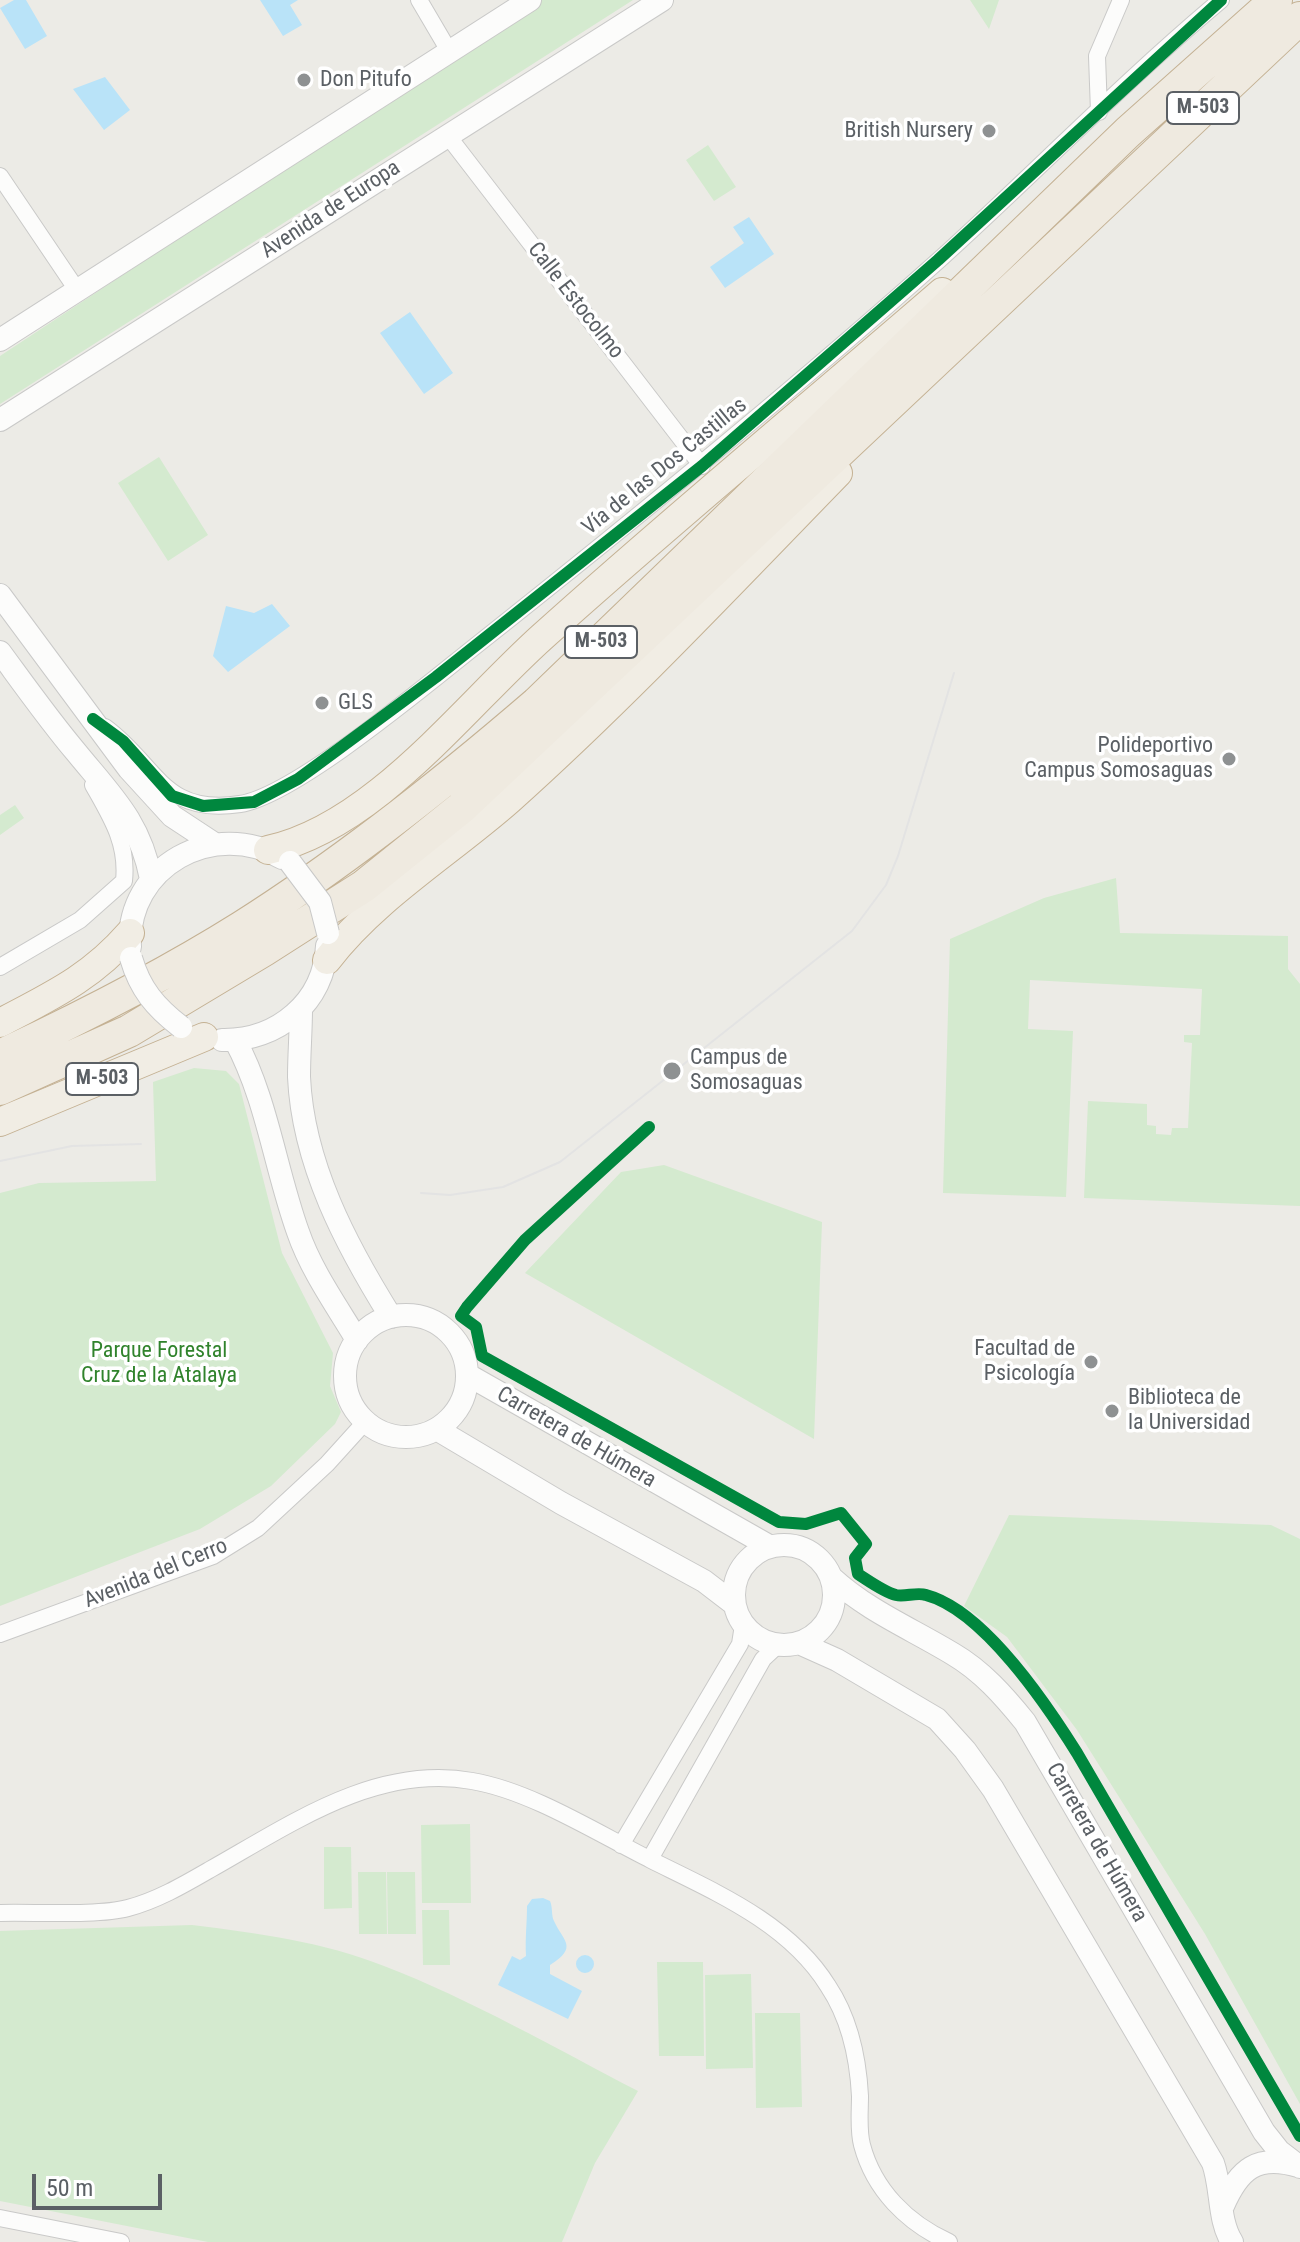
<!DOCTYPE html>
<meta charset="utf-8">
<style>
body{margin:0}
#map{position:relative;width:1300px;height:2242px;overflow:hidden;background:#ecebe6;font-family:"Roboto Condensed",sans-serif}
canvas{display:block}
.scale{position:absolute;left:32px;top:2174px;width:130px;height:36px;box-sizing:border-box;border:4px solid #5b6065;border-top:0;padding-left:10px;font-size:24px;line-height:28px;white-space:nowrap;color:#5b6065;-webkit-text-stroke:6px #fff;paint-order:stroke}
</style>
<div id="map">
<canvas width="1300" height="2242"></canvas>
<div class="scale">50 m</div>
</div>
<script>
const c = document.querySelector('canvas').getContext('2d');
c.lineJoin = 'round';
function paint(path, color) { c.fillStyle = color; c.fill(path, 'evenodd'); }
function trace(path, color, width, dash) { c.strokeStyle = color; c.lineWidth = width; c.lineCap = dash ? 'butt' : 'round'; c.setLineDash(dash || []); c.stroke(path); }
function write(font, color, halo, rows, align = 'center') {
  c.font = font + ' "Roboto Condensed",sans-serif'; c.lineWidth = 7; c.setLineDash([]); c.textBaseline = 'middle'; c.strokeStyle = halo; c.fillStyle = color; for (const [text, x, y, turn = 0] of rows) {
    c.save(); c.translate(x, y); c.rotate((+turn || 0) * Math.PI / 180); c.textAlign = isNaN(turn) ? turn : align; if (halo) c.strokeText(text, 0, 0); c.fillText(text, 0, 0); c.restore();
  }
}
const green = new Path2D(`
 M539,0H633L0,404V356Z
 M970,0H999L989,29Z
 M708,145L736,187L714,201L686,160Z
 M159,457L208,535L168,561L118,483Z
 M15,805L24,818L0,835V815Z
 M1116,878L1120,933L1288,936V969L1300,984V1206L1084,1198L1088,1101L1147,1104V1125L1156,1126V1134L1171,1135L1172,1128H1188L1192,1043L1184,1042V1035H1200L1202,989L1030,980L1028,1029L1073,1031L1066,1197L943,1193L950,939L1044,898Z
 M194,1068L226,1071L239,1084L282,1253L333,1353L330,1386L341,1412L335,1424L271,1486L200,1529L0,1606V1193L39,1183L156,1181L153,1082Z
 M664,1165L822,1222L814,1439L525,1273L621,1172Z
 M1009,1515L1271,1525L1300,1539V2104L1205,1934L1077,1730L1007,1637L964,1606Z
 M470,1824L471,1903H422L421,1825Z
 M324,1847H351L352,1908L324,1909Z
 M358,1872H386L387,1934H359Z
 M387,1872H415L416,1934H388Z
 M422,1910H449L450,1965H423Z
 M192,1925C257,1933 324,1942 384,1966C472,2000 555,2048 638,2091L595,2163L562,2242H208L0,2201V1931Z
 M657,1962H703L704,2056H659Z
 M751,1974L753,2068L706,2069L705,1975Z
 M755,2013H800L802,2107L756,2108Z`);
const water = new Path2D(`
 M14,0H26L47,36L25,49L0,8Z
 M260,0H298L290,5L302,25L283,36Z
 M105,77L130,110L104,130L73,89Z
 M749,217L774,254L725,288L710,267L744,243L733,227Z
 M410,312L453,373L424,394L380,333Z
 M272,604L290,626L228,672L213,656L226,606L254,613Z
 M543,1898L550,1901C553,1908 551,1915 554,1921C563,1941 579,1947 550,1965V1974L582,1991L568,2019L498,1985L512,1956L520,1960L526,1956C525,1938 527,1924 527,1906L532,1899Z
 M576 1964a9 9 0 1 1 18 0a9 9 0 1 1-18 0Z`);
const minor = new Path2D(`
 M419,0L449,51
 M1099,112L1097,56L1121,0
 M448,136L702,466
 M0,176L77,290
 M105,727C157,765 162,816 240,804C294,796 425,686 473,648C632,522 788,395 939,260C1034,174 1123,82 1221,0
 M0,967L80,920L124,881C128,843 111,817 93,785
 M0,1634L213,1556L258,1528L327,1464L365,1422
 M621,1845L740,1644L743,1625
 M650,1859L763,1659L778,1645
 M0,1913C33,1912 99,1916 128,1908C158,1900 185,1884 211,1869C291,1824 376,1764 472,1781C531,1791 597,1833 651,1860C715,1892 789,1923 828,1986C850,2019 858,2057 860,2096C860,2112 858,2130 862,2145C874,2190 907,2223 949,2242
 M0,2218L121,2242`);
const tertiary = new Path2D(`
 M0,340L530,0
 M0,420L662,0
 M0,595L129,769L172,816L213,843
 M0,652C25,686 49,720 76,752C111,795 140,821 151,879
 M130,947C126,866 214,818 282,858
 M301,1009C301,1031 299,1054 299,1077C303,1164 346,1245 391,1317
 M222,1040C278,1041 324,1002 327,946
 M235,1040C267,1099 275,1168 298,1232C311,1270 336,1305 357,1340
 M345 1376a61 61 0 1 1 122 0a61 61 0 1 1-122 0Z
 M468,1375L769,1546
 M438,1430L561,1503L704,1581L734,1604
 M734 1595a50 50 0 1 1 100 0a50 50 0 1 1-100 0Z
 M832,1578C868,1611 912,1629 953,1654C982,1671 1004,1696 1025,1722L1264,2132L1279,2151L1300,2167
 M799,1643L837,1660L937,1719L965,1750L993,1789L1213,2163C1222,2188 1218,2220 1232,2242
 M1223,2206C1239,2169 1257,2154 1298,2166`);
const trunk = new Path2D(`
 M268,850C374,827 463,708 542,637C673,519 809,407 942,292
 M327,960C374,898 450,852 509,800C624,697 730,584 838,473
 M0,1023C51,996 91,978 130,933
 M0,1122L204,1037`);
const motorway = new Path2D(`
 M0,1056C83,1017 164,976 242,927C346,861 443,784 537,703L1128,132L1276,0
 M0,1089L129,1031L264,950L364,886L461,808L1300,18`);
const tram = new Path2D(`
 M0,1161L72,1146L141,1144
 M421,1193L450,1195L503,1187L560,1162L852,931L886,885L898,856L954,673`);
const tertiaryBridge = new Path2D(`
 M290,862L320,902L328,933
 M131,958C140,989 155,1007 181,1027`);
const cycleway = new Path2D(`
 M93,719L123,741L172,796L203,806L254,802L298,779L436,677L702,466L938,260L1221,0
 M649,1127L525,1240L467,1307L461,1316L476,1327L482,1356L779,1522L806,1524L841,1513L866,1544L855,1558L858,1574C869,1581 884,1592 896,1595C905,1597 917,1592 926,1595C983,1610 1047,1705 1077,1753L1300,2136`);
const markers = [
 [304,80,8,"#8e9192"],
 [989,131,8,"#8e9192"],
 [322,703,8,"#8e9192"],
 [1229,759,8,"#8e9192"],
 [672,1071,10,"#8e9192"],
 [1091,1362,8,"#8e9192"],
 [1112,1411,8,"#8e9192"]
];
const shields = [
 [1203,108,72],
 [601,642,72],
 [102,1079,72]
];
const shieldNames = [
 ["M-503",1203,108],
 ["M-503",601,642],
 ["M-503",102,1079]
];
const poiNames = [
 ["Don Pitufo",320,80],
 ["British Nursery",973,131,"right"],
 ["GLS",338,703],
 ["Polideportivo",1213,746,"right"],
 ["Campus Somosaguas",1213,771,"right"],
 ["Campus de",690,1058],
 ["Somosaguas",690,1083],
 ["Facultad de",1075,1349,"right"],
 ["Psicología",1075,1374,"right"],
 ["Biblioteca de",1128,1398],
 ["la Universidad",1128,1423]
];
const streetNames = [
 ["Avenida de Europa",331,210,-33],
 ["Calle Estocolmo",575,301,52],
 ["Vía de las Dos Castillas",665,467,-39],
 ["Carretera de Húmera",576,1438,30],
 ["Avenida del Cerro",156,1574,-22],
 ["Carretera de Húmera",1096,1843,60]
];
const parkNames = [
 ["Parque Forestal",159,1351],
 ["Cruz de la Atalaya",159,1376]
];
paint(green, '#d4eacf');
paint(water, '#b9e3f8');
trace(minor, '#c9c9c8', 18);
trace(tertiary, '#c9c9c8', 24);
trace(trunk, '#c4b193', 30);
trace(motorway, '#c4b193', 34);
trace(minor, '#fcfcfb', 16);
trace(tertiary, '#fcfcfb', 22);
trace(trunk, '#f1ede4', 28);
trace(motorway, '#efeae0', 32);
trace(tram, '#e3e3e3', 2);
trace(tertiaryBridge, '#c9c9c8', 24, []);
trace(tertiaryBridge, '#fcfcfb', 22);
trace(cycleway, '#00873e', 12);
for (const [x, y, r, color] of markers) { const dot = new Path2D(); dot.arc(x, y, r, 0, 2 * Math.PI); c.fillStyle = color; c.fill(dot); trace(dot, '#fff', 3); }
for (const [x, y, w] of shields) { const box = new Path2D(); box.roundRect(x - w / 2, y - 16, w, 32, 6); c.fillStyle = '#fff'; c.fill(box); trace(box, '#5b6065', 2); }
write('bold 20px', '#5b6065', null, shieldNames);
write('22px', '#5b6065', '#fff', poiNames, 'left');
write('22px', '#5b6065', '#fff', streetNames);
write('22px', '#30832c', '#fff', parkNames);
</script>
